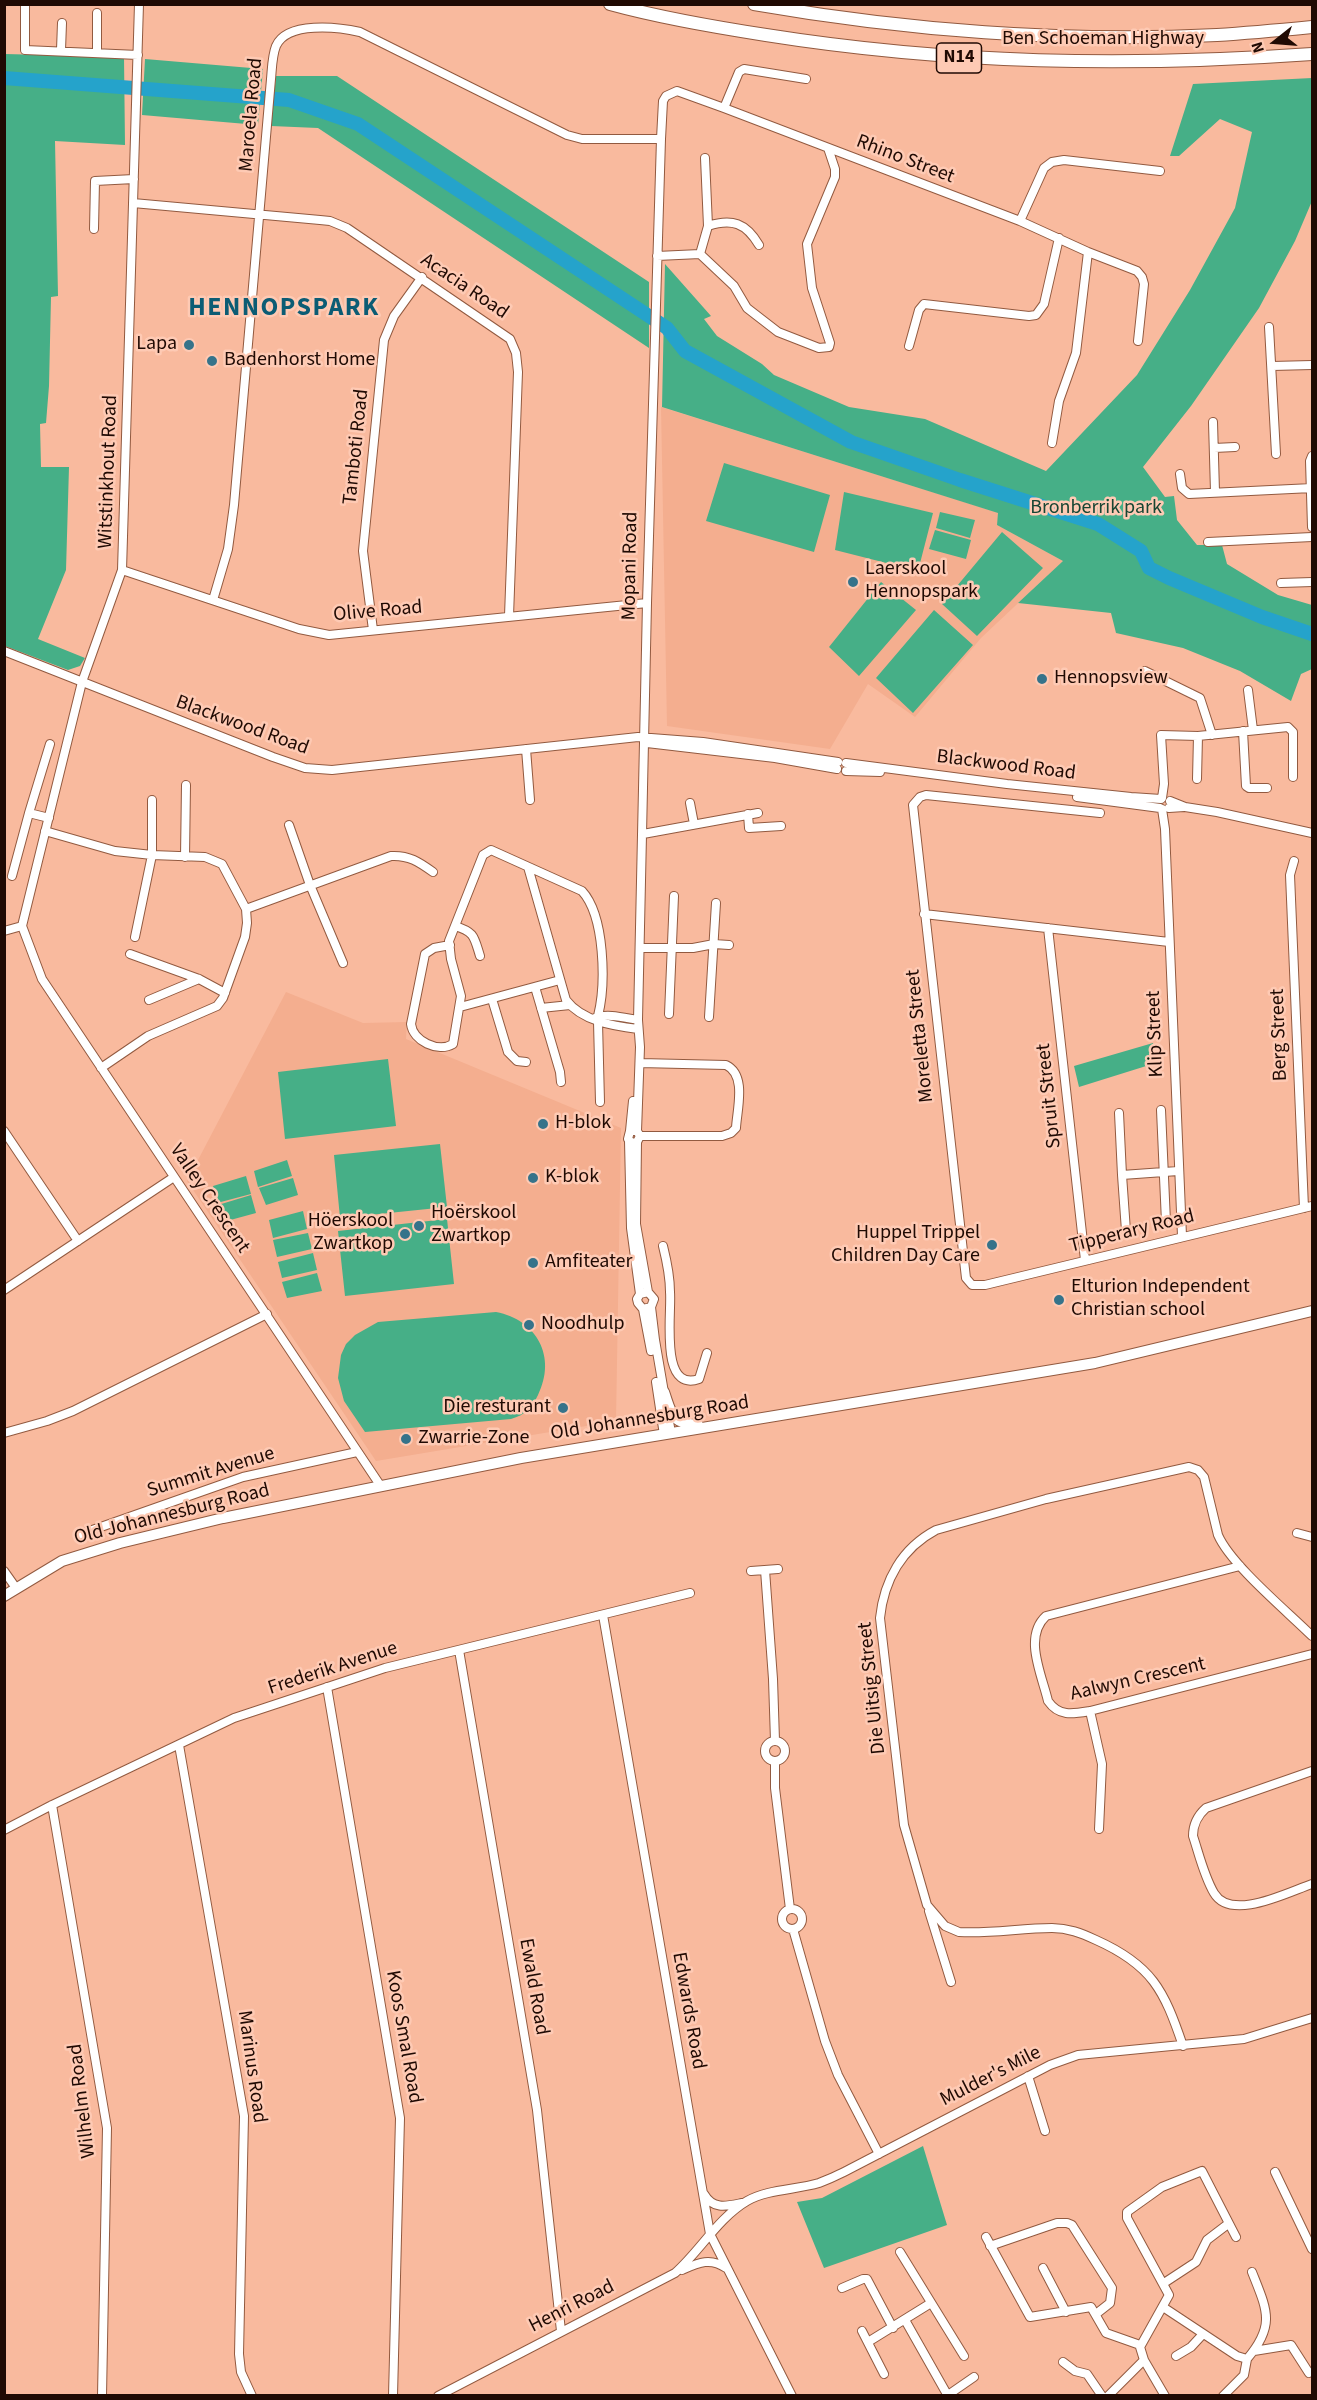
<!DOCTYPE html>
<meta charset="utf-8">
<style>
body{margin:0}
#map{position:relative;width:1317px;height:2400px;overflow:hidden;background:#f9ba9e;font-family:"Source Sans 3",sans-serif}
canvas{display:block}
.frame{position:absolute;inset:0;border:6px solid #200a03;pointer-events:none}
.north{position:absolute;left:1245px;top:12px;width:60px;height:60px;-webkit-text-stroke:4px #fecab4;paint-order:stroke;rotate:253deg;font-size:16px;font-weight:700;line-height:24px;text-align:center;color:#200a03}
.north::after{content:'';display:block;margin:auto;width:21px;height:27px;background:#200a03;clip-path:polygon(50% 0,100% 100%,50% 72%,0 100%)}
</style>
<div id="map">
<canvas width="1317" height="2400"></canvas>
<div class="frame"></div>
<div class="north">N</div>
</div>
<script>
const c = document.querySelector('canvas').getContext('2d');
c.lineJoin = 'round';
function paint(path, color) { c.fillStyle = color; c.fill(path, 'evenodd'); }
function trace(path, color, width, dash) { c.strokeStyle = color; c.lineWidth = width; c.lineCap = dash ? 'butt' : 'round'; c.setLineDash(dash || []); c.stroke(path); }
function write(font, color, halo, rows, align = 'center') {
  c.font = font + ' "Source Sans 3",sans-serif'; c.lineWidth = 5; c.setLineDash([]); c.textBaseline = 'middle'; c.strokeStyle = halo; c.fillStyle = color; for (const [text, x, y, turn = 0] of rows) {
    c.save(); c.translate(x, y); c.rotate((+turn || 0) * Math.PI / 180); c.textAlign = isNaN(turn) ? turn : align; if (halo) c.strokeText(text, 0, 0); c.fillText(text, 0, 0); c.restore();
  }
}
const built = new Path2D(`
 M661,407L999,513L997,525L1063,561L981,638L915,717L868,684L830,749L667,726Z
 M286,992L363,1023L407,1022L406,1039L621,1128L616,1421L376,1461L187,1181Z`);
const green = new Path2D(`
 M5,54L124,57L125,145L55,141L58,296L51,297L49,386L46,423L40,424L41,467H69L66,570L38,639L85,658L80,666L68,670L5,646Z
 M145,59L263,69L258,125L142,115Z
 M276,76H337L649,282V348L318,128L271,126Z
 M1312,78V201L1295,241L1259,308L1191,406L1143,467L1165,497L1174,496L1177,520L1197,545H1222L1227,564L1278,595L1312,605V669L1301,674L1291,701L1240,671L1183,648L1116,633L1111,613L1018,603L1063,561L997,525L998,513L662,407L665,264L711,316L704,319L717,336L762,364L774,375L849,407L925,419L1046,471L1137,375L1190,290L1235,208L1252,132L1220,119L1179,156H1170L1193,84Z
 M724,463L830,495L814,552L706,521Z
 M844,492L933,513L918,571L835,550Z
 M940,512L975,520L970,538L936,528Z
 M935,530L971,540L966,559L929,549Z
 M1002,532L1043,568L977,636L942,604Z
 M881,582L916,610L859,676L829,647Z
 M934,610L973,645L913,713L876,678Z
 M1153,1043L1159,1062L1079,1087L1074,1066Z
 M388,1059L396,1126L285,1139L278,1072Z
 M440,1144L447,1207L340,1218L334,1155Z
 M287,1160L292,1176L258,1187L254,1171Z
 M246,1176L251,1194L217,1203L213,1186Z
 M293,1178L298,1195L266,1205L259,1188Z
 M251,1195L256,1213L223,1222L218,1205Z
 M303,1211L307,1229L273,1238L269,1220Z
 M447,1219L454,1284L345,1296L338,1231Z
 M308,1233L312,1249L277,1257L273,1240Z
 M313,1253L317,1270L282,1278L278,1262Z
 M317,1273L322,1291L287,1298L282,1282Z
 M496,1312C537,1320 557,1357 538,1395C532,1408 525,1415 511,1419L365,1432L344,1401L338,1378L341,1355L346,1344L355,1335L378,1322Z
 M923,2146L947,2225L824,2268L797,2202L822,2198Z`);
const river = new Path2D(`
 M4,78L289,100L358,124L667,328L685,351L851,442L960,480L1098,524L1141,551L1149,568L1169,578L1262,617L1312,634`);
const minor = new Path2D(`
 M25,5V50L138,55
 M61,50L62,23
 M97,52V13
 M724,108L739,72L744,69L806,79
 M133,203L320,220L330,221L347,228L510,339L516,353L518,372L509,616
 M1020,221L1044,168L1052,162L1064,160L1160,171
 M708,226C732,218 746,223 759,245
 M94,229L95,181L134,179
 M700,254L734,286L747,308L778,332L819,348L829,347L830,343L812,288L807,244L835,177V169L828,148
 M657,256L700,254L708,226L705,158
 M1269,327L1276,454
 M909,346L919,310L924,304L1029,316L1036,315L1044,304L1059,238
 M1272,366L1312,365
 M1213,422L1215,492
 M1052,443L1059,401L1076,353L1088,252
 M1214,448L1235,447
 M1312,456L1310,461L1312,527
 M1180,474L1182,488L1189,494L1312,488
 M1208,542L1312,537
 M122,570L299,629L329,635L647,603
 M1281,583L1312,582
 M213,600L228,549L234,505L271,79C272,69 272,56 276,46C287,21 338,27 360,32L567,135L582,139H661
 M373,630L363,551L384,340L394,316L422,277
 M4,651L273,757L305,768L332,770L638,737L703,742L838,762
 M1145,671L1200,698L1212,735
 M1248,690L1253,730
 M1243,731L1246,786L1249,788H1267
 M647,743L775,758L837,769
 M526,749L530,800
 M846,763L1007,784L1131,797L1161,799
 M846,771L880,772
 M1197,779L1198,736
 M1077,797L1160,808
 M1162,798L1164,784L1161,735L1198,736L1288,727L1293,732V777
 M1170,801L1185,807L1217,812L1312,833
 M690,803L694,824
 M1169,808L1184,807
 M1162,809L1165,829L1182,1236
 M29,813L50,744
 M1100,813L926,795L920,797L913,805L966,1278L972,1285H985L1312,1206
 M748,814L749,828L781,826
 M289,825L310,885L343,963
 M45,831L115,851L152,855L205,857L222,864L246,909L247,923L245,937L223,998L217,1006L148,1036L101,1068
 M643,834L758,813
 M185,857L186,785
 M1294,861L1290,875L1304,1208
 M528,867L566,1000C582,1021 613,1026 638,1029
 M12,876L29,813L49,818
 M246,909L391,856C409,855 419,862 433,872
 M924,914L1169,942
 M22,926L82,682L122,570L139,4
 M22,926L42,979L380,1485
 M455,926C475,932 474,937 480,956
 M1048,928L1085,1260
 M4,931L22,926
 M135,937L152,855V800
 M450,945L434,948L425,954L411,1024C413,1041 438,1053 453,1044L461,996L451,959L449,941L483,855L491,850L582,891C605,916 606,984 598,1016
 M640,948H693L714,944L729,945
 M130,954L199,979L225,993
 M535,987L560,1072L561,1082
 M492,999L508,1052L517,1061L526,1062
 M149,1000L199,979
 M460,1007L560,980
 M541,1008L570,1005
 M669,1014L674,896
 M709,1017L716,903
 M595,1018C607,1013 625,1018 638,1020
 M598,1022L600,1102
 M640,1063L726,1065C747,1075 737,1109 736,1128L731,1133L722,1136H640
 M1161,1110L1166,1222
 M1119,1113L1122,1175
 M4,1131L78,1241
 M630,1131L633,1101
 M637,1131L640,1047L638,1020L647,603L661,139L663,101L666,96L677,91L724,108L1020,221L1088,252L1137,271L1142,277L1144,284L1138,341
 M629,1141L631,1228L640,1294
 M637,1142L632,1143L628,1139L630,1131H637L640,1136L637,1142L636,1224L648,1292
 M1126,1231L1122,1175L1178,1171
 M663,1246C667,1262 670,1276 670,1292C672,1313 659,1393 699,1379L707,1353
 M4,1290L174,1177
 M651,1307L643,1309L638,1303L637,1299L640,1294L648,1292L654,1299L651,1307L655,1340L671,1433
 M643,1309L651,1351
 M656,1382L664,1435
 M4,1433L47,1421L73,1411L267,1314
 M1297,1533L1312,1537
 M78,1535L243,1477L357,1452
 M1240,1566L1046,1616C1023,1637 1042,1675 1048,1701C1059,1717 1073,1714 1090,1711L1312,1654
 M765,1570L773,1679L775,1741
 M4,1571L16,1588
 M751,1571L778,1569
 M603,1615L710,2234L792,2396
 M459,1650L537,2110L561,2331
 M327,1687L400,2118L393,2396
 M1090,1711L1102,1764L1099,1829
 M765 1751a10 10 0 1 1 20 0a10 10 0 1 1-20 0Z
 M179,1745L244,2116L239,2354L241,2372L252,2396
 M775,1761V1788L790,1909
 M1312,1771L1206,1808C1197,1816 1193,1824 1193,1836C1199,1854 1204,1876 1214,1893C1231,1922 1288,1892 1312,1884
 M52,1805L107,2128L102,2396
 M4,1830L52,1805L234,1718L385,1668L690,1593
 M782 1919a10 10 0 1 1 20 0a10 10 0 1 1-20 0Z
 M929,1911L951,1982
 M793,1929L825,2041L838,2075L879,2154
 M1183,2046C1164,1990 1152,1965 1096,1940C1081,1933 1068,1928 1052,1928C1021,1928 990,1934 959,1932L945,1926L927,1905L904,1825L880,1618C884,1580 902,1548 936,1530L1046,1499L1189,1467L1198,1470L1204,1477L1218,1535C1231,1565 1288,1612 1312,1636
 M1028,2076L1045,2131
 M1275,2172L1312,2249
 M704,2194C713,2210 727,2206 742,2203
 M986,2237L1030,2317L1091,2307L1106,2333L1140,2345
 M990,2246L1057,2223H1067L1072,2225L1112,2288L1110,2303L1096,2314
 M900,2252L964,2356
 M1043,2268L1066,2312
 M682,2270C698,2263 710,2257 726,2268
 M1164,2283L1196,2262L1207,2240L1228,2224
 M842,2288L863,2279H867L893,2328
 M1163,2307L1237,2356L1247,2359C1276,2325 1267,2310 1252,2272
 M905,2320L948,2396
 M862,2331L884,2374
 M868,2342L931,2303
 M1254,2351L1291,2345L1309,2373
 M1176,2356L1191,2347L1203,2334
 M1063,2362L1075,2371L1087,2374L1102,2396
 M948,2395L974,2377
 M438,2396L675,2273C700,2251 718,2218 747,2201C768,2189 796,2190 819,2183C827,2180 836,2176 844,2172L1050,2065L1078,2055L1244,2039L1312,2018
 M1108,2396L1144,2360
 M1165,2396L1144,2360L1140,2347L1169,2295L1127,2218V2212L1162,2187L1202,2171L1236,2237
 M1223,2396L1244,2375L1247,2359`);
const major = new Path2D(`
 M664,1392C672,1415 671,1423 698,1425
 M4,1596L62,1561L120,1543L223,1518L521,1458L1095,1363L1312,1311`);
const highway = new Path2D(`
 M610,4C661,18 714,27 766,35C949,64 1128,67 1312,54
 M754,4C903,30 1066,43 1217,35C1249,33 1281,30 1312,27`);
const markers = [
 [189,345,6,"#36738a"],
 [212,361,6,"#36738a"],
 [853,582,6,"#36738a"],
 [1042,679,6,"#36738a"],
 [543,1124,6,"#36738a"],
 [533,1178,6,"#36738a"],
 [419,1226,6,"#36738a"],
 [405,1234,6,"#36738a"],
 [992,1245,6,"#36738a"],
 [533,1263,6,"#36738a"],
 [1059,1300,6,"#36738a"],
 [529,1325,6,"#36738a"],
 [563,1408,6,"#36738a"],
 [406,1439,6,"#36738a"]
];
const shields = [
 [959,58,45]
];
const shieldNames = [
 ["N14",959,58]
];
const streetNames = [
 ["Ben Schoeman Highway",1103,40],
 ["Maroela Road",252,115,-85],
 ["Rhino Street",905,160,21],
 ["Acacia Road",464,287,34],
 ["Tamboti Road",357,447,-84],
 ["Witstinkhout Road",109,472,-88],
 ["Mopani Road",631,566,-89],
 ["Olive Road",378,612,-5],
 ["Blackwood Road",242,726,20],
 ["Blackwood Road",1006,766,7],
 ["Klip Street",1156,1034,-92],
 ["Berg Street",1280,1035,-92],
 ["Moreletta Street",921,1036,-96],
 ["Spruit Street",1050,1096,-96],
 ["Valley Crescent",209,1199,56],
 ["Tipperary Road",1132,1232,-14],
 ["Old Johannesburg Road",650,1419,-9],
 ["Summit Avenue",211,1473,-17],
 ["Old Johannesburg Road",172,1515,-14],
 ["Frederik Avenue",333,1669,-18],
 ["Aalwyn Crescent",1138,1680,-13],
 ["Die Uitsig Street",873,1688,-96],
 ["Ewald Road",533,1987,80],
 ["Edwards Road",688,2011,80],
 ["Koos Smal Road",403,2037,80],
 ["Marinus Road",251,2067,82],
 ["Mulder's Mile",991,2077,-27],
 ["Wilhelm Road",83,2101,-97],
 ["Henri Road",572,2307,-27]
];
const poiNames = [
 ["Lapa",177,345,"right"],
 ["Badenhorst Home",224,361],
 ["Laerskool",865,570],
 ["Hennopspark",865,593],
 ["Hennopsview",1054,679],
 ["H-blok",555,1124],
 ["K-blok",545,1178],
 ["Hoërskool",431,1214],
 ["Zwartkop",431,1237],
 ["Höerskool",393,1222,"right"],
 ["Zwartkop",393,1245,"right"],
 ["Huppel Trippel",980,1234,"right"],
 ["Children Day Care",980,1257,"right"],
 ["Amfiteater",545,1263],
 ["Elturion Independent",1071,1288],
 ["Christian school",1071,1311],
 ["Noodhulp",541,1325],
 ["Die resturant",551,1408,"right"],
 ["Zwarrie-Zone",418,1439]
];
const parkNames = [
 ["Bronberrik park",1096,509]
];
const districtNames = [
 ["HENNOPSPARK",284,309]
];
paint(built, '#f4ae8f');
paint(green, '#46af87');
trace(river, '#25a3cb', 14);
trace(minor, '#925a40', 10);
trace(major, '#925a40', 12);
trace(highway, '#925a40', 14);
trace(minor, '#fff', 8);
trace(major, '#fff', 10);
trace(highway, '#fff', 12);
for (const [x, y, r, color] of markers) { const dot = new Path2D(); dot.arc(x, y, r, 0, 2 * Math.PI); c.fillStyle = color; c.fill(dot); trace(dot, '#fecab4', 2); }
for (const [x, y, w] of shields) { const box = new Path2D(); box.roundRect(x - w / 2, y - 15, w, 30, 4.5); c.fillStyle = '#fecab4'; c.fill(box); trace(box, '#200a03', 1.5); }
write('bold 18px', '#200a03', null, shieldNames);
write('20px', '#200a03', '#fecab4', streetNames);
write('20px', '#200a03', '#fecab4', poiNames, 'left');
write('20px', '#174533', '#fecab4', parkNames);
c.letterSpacing = '1.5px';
write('bold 26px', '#0c5c74', '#fecab4', districtNames);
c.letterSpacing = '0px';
</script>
